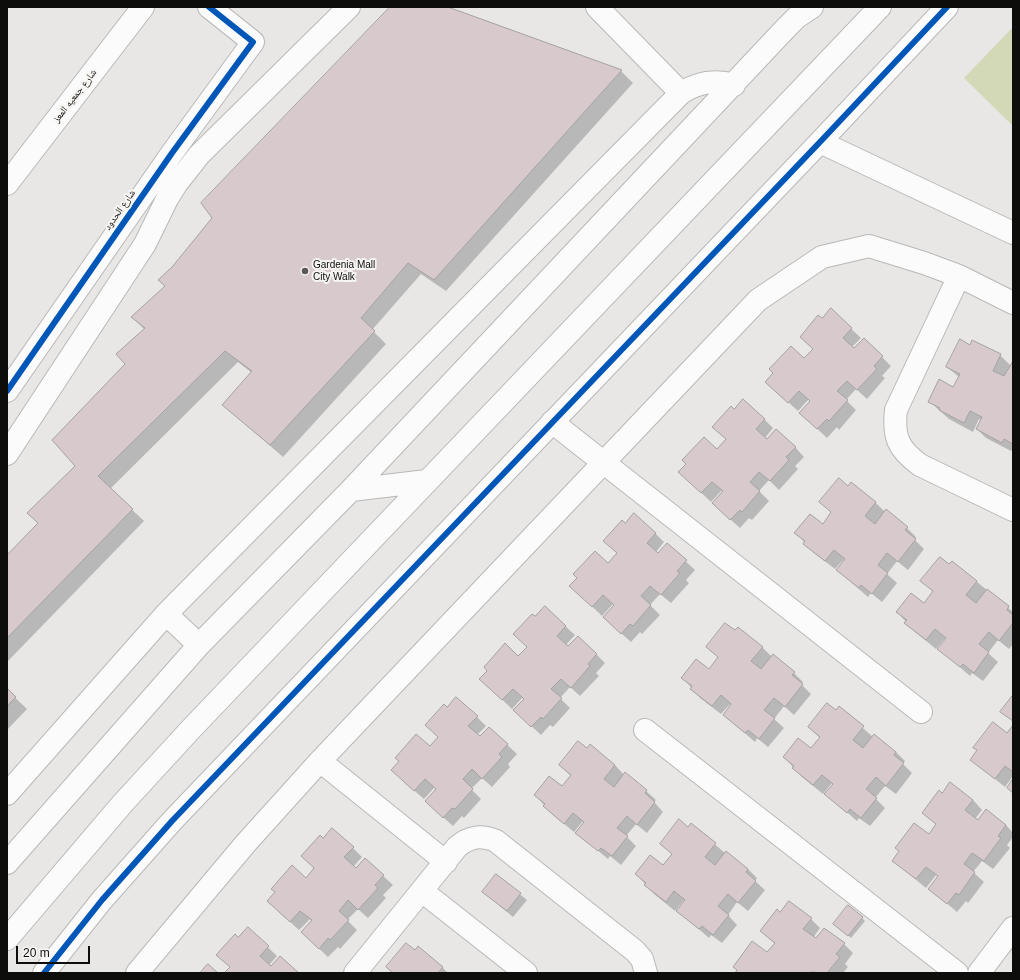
<!DOCTYPE html>
<meta charset="utf-8">
<style>
body{margin:0}
#map{position:relative;width:1020px;height:980px;overflow:hidden;background:#e8e7e6;font-family:Arial,sans-serif}
canvas{display:block}
.frame{position:absolute;inset:0;border:8px solid #0d0d0c;pointer-events:none}
.scale{position:absolute;left:16px;top:946px;width:74px;height:18px;box-sizing:border-box;border:2px solid #0d0d0c;border-top:0;padding-left:5px;font-size:12px;line-height:14px;white-space:nowrap;color:#0d0d0c;-webkit-text-stroke:3px #f6f5f2;paint-order:stroke}
</style>
<div id="map">
<canvas width="1020" height="980"></canvas>
<div class="frame"></div>
<div class="scale">20 m</div>
</div>
<script>
const c = document.querySelector('canvas').getContext('2d');
c.lineJoin = 'round';
function paint(path, color) { c.fillStyle = color; c.fill(path, 'evenodd'); }
function trace(path, color, width, dash) { c.strokeStyle = color; c.lineWidth = width; c.lineCap = dash ? 'butt' : 'round'; c.setLineDash(dash || []); c.stroke(path); }
function write(font, color, halo, rows, align = 'center') {
  c.font = font + ' Arial,"Noto Naskh Arabic",sans-serif'; c.lineWidth = 4; c.setLineDash([]); c.textBaseline = 'middle'; c.strokeStyle = halo; c.fillStyle = color; for (const [text, x, y, turn = 0] of rows) {
    c.save(); c.translate(x, y); c.rotate((+turn || 0) * Math.PI / 180); c.textAlign = isNaN(turn) ? turn : align; if (halo) c.strokeText(text, 0, 0); c.fillText(text, 0, 0); c.restore();
  }
}
const green = new Path2D(`
 M1013,27V126L964,78Z`);
const shadow = new Path2D(`
 M392,7H445L621,71L633,83L446,291L421,274L372,330L386,344L283,457L223,405L252,373L238,362L110,489L144,521L7,662V557L39,524L77,466L144,329L132,317L166,287L173,268Z
 M831,310L861,338L852,347L854,350L882,357L891,366L882,376L885,378L867,399L856,389L846,400L856,410L839,430L837,427L827,438L810,422L811,401L809,399L798,411L776,391L814,349L822,320Z
 M973,341L1000,355L1011,366L1013,362V448L1011,451L986,438L977,429L982,421L979,419L973,432L949,419L929,401L954,388L959,377L947,367L971,346Z
 M734,411L764,419L773,428L765,438L767,441L795,447L804,457L795,466L798,469L779,490L769,480L759,491L769,501L752,520L749,518L740,528L722,512L724,492L722,490L711,502L689,481L727,440L713,427Z
 M848,487L875,502L885,512L886,511L907,528L916,537L914,539L924,549L908,570L897,561L887,574L897,583L882,602L871,593L868,597L837,570L845,560L844,559L835,569L814,553L796,533L823,525L832,513L821,502Z
 M625,525L655,533L664,542L656,552L658,554L667,544L695,570L686,580L689,583L671,603L660,594L650,605L660,615L642,634L640,632L631,642L613,626L615,606L613,604L602,616L580,595L618,554L605,541Z
 M922,581H976L1013,612V644L1009,649L998,640L988,653L998,662L983,681L972,673L970,676L939,649L946,639L945,638L936,649L915,632L897,612L924,604L933,592Z
 M536,618L565,626L575,635L566,645L568,647L596,654L605,663L596,673L599,676L580,696L570,687L560,698L570,708L553,727L550,725L541,735L524,719L525,699L523,697L512,709L490,688L528,647Z
 M707,647H762L772,657L773,656L794,673L803,682L801,684L811,694L794,715L784,706L774,719L784,728L768,747L757,738L755,742L724,715L732,705L730,704L721,714L700,698L683,678L710,670L719,658Z
 M7,690L27,709L7,730Z
 M839,707L873,737L896,752L905,761L903,764L912,773L896,794L885,786L875,798L885,808L870,826L859,818L857,821L826,794L834,784L832,783L823,794L802,777L784,757L811,749L820,738L809,727L836,711Z
 M447,709L477,717L486,726L477,735L480,738L489,728L517,754L508,764L510,767L492,787L482,778L471,789L481,799L464,818L462,816L453,826L435,810L437,790L434,788L424,799L401,779L440,738Z
 M1013,727V776L1005,787L971,760L1007,734Z
 M560,765H615L624,775L646,791L656,800L654,802L663,812L647,833L636,824L626,836L636,846L621,865L610,856L608,859L577,833L585,823L583,821L574,832L553,815L535,795L562,788L571,776Z
 M943,794L973,800L982,810L975,819L978,821L1006,825L1013,833V837L1007,845L1010,848L993,869L982,861L973,872L984,882L968,903L966,901L957,912L930,889L938,877L936,875L926,888L893,861L900,852L896,848L929,835L937,825L923,813Z
 M691,824L725,853L726,852L748,869L757,878L755,881L765,890L748,911L737,902L728,915L737,925L722,943L711,935L709,938L678,911L686,901L684,900L675,911L654,894L636,874L663,866L672,854L661,843L688,828Z
 M323,839L353,848L362,857L353,867L356,869L365,859L393,885L383,895L386,898L368,918L358,909L347,920L357,930L340,949L338,947L328,957L311,941L312,921L310,919L299,930L277,910L315,869Z
 M496,875L527,900L513,917L483,892Z
 M781,913L811,919L820,928L813,938L844,944L853,953L845,964L848,967L843,973H736L767,954L775,944L761,931Z
 M862,918L865,921L851,938L834,924Z
 M248,928L277,956L269,965L271,968L298,973H226L231,967L238,938Z
 M387,967H442L448,973H393Z`);
const building = new Path2D(`
 M390,7H448L622,70L434,280L408,263L361,318L375,331L270,445L222,405L252,371L225,351L98,476L133,509L7,638V555L38,523L27,513L75,466L52,440L125,364L116,354L145,328L131,317L165,286L158,280L172,267L212,218L201,203Z
 M831,308L852,328L843,338L854,348L864,338L883,356L874,366L877,369L857,390L847,381L837,391L848,400L829,421L827,419L817,429L799,413L810,401L799,391L788,403L765,382L773,373L769,369L791,346L804,358L813,349L800,337L818,315L822,318Z
 M960,339L970,345L972,340L1001,354L993,371L1004,376L1013,361V444L1004,439L1002,443L976,429L982,417L970,411L964,423L939,410L940,408L928,402L939,379L953,387L960,374L946,367Z
 M743,399L765,419L756,429L767,439L776,429L796,447L786,457L789,460L770,481L759,472L750,482L760,491L742,512L740,510L730,520L712,503L723,491L712,482L701,493L678,472L686,464L682,460L704,437L717,449L726,439L712,427L731,406L734,409Z
 M839,478L848,486L851,482L876,502L865,516L875,524L886,509L908,527L905,530L916,539L898,562L887,553L878,565L888,573L872,594L861,585L859,588L836,570L845,559L834,550L825,561L803,544L805,541L794,533L810,514L823,524L831,512L819,502Z
 M634,513L656,533L647,543L658,553L667,543L687,560L677,571L680,573L661,595L650,586L641,596L651,605L633,626L630,624L621,634L603,617L614,605L603,595L592,607L569,586L577,578L573,574L595,551L608,563L617,553L603,541L622,520L625,523Z
 M940,557L949,564L952,561L977,581L966,595L976,603L987,589L1009,606L1007,610L1013,615V623L999,641L989,632L979,644L989,652L974,673L963,664L960,667L937,649L946,638L935,629L926,640L904,623L907,620L896,612L911,593L924,603L933,591L920,581Z
 M545,606L566,626L557,636L568,646L578,636L597,654L588,664L590,666L571,688L561,679L551,689L562,698L543,719L541,717L531,727L513,710L524,699L513,689L502,700L479,679L487,671L484,667L505,643L518,656L527,647L513,634L532,614L535,616Z
 M725,623L735,630L738,627L763,647L751,661L761,669L773,654L795,672L792,675L803,684L785,707L774,698L764,710L775,718L759,739L748,730L745,733L723,715L731,704L721,695L712,706L690,689L692,686L681,678L696,659L709,669L718,657L706,647Z
 M7,688L16,697L7,706Z
 M1013,695V721L1000,712Z
 M456,697L478,716L468,726L480,736L489,727L508,744L499,754L502,757L482,779L472,769L463,779L473,789L455,809L452,808L443,818L425,801L436,789L425,779L414,791L391,770L399,761L395,758L416,734L430,746L438,737L425,725L444,704L447,707Z
 M827,703L836,710L839,706L864,726L853,740L863,748L874,734L896,752L894,755L904,763L886,786L876,777L866,789L877,798L861,818L850,809L847,813L824,794L833,784L822,775L813,785L792,768L794,766L783,757L798,738L811,748L820,737L808,727Z
 M993,722L1007,733L1013,725V772L1005,766L995,779L970,760L977,750L973,748Z
 M578,741L587,748L590,744L615,765L604,779L614,787L625,772L647,790L645,793L655,802L637,825L627,816L617,828L628,836L612,856L601,848L598,851L575,833L584,822L573,813L564,824L543,806L545,804L534,795L549,776L562,786L571,775L559,765Z
 M1013,779V793L1007,788Z
 M950,782L973,800L965,810L978,820L986,809L1006,825L998,836L1001,838L984,861L972,853L964,864L975,872L959,895L956,893L947,904L928,889L938,876L926,867L916,879L892,861L899,851L895,848L914,823L929,834L936,824L922,813L939,790L942,793Z
 M679,819L688,827L691,823L716,843L705,857L715,865L726,851L748,869L746,872L756,881L738,903L728,894L718,906L729,915L713,935L702,926L699,929L676,911L685,900L674,891L666,902L644,885L646,883L635,874L650,855L663,865L672,854L660,844Z
 M332,828L354,847L344,857L356,868L365,858L384,875L375,885L378,888L358,910L348,900L339,911L349,920L330,940L328,938L319,949L301,932L312,920L300,911L290,922L267,901L275,892L271,889L292,865L306,878L314,868L301,856L320,835L323,838Z
 M496,874L521,893L507,911L482,892Z
 M789,901L812,918L803,929L816,938L824,928L845,943L836,954L840,957L827,973L811,972L810,973H735L737,970L733,967L752,941L767,952L775,943L760,931L777,909L780,912Z
 M848,905L863,917L848,936L833,924Z
 M248,927L269,946L260,956L271,966L280,956L299,973H224L230,967L216,955L235,934L238,937Z
 M406,943L415,950L418,946L443,967L438,973H393L386,967Z
 M208,964L218,973H200Z`);
const minor = new Path2D(`
 M597,7L681,93
 M820,142L1013,233
 M7,184L143,7
 M959,276L896,410C893,437 898,449 920,465L1013,510
 M7,391L172,153L253,42L209,7
 M552,422L921,712
 M7,454L145,244L167,199L177,183L199,155L349,7
 M351,490L427,481
 M166,614L199,645
 M645,730L957,973
 M320,761L446,862
 M7,794L166,614L681,93C698,82 714,79 734,85
 M7,863L199,645L351,490L786,28L797,17L812,7
 M422,891L526,973
 M7,939L123,803L191,729L880,7
 M44,973L102,900L172,821L820,142L947,7
 M137,973L246,843L320,761L758,300L822,257L869,246L924,263L959,276L1013,303
 M355,973L457,847C470,836 481,835 496,841L635,951L642,959L646,973
 M979,973L1013,928`);
const cycleway = new Path2D(`
 M7,391L172,153L253,42L209,7
 M44,973L102,900L172,821L820,142L947,7`);
const markers = [
 [305,271,4,"#5a5958"]
];
const streetNames = [
 ["شارع جمعيه المعز",75,96,-52],
 ["شارع الحدود",120,210,-55]
];
const poiNames = [
 ["Gardenia Mall",313,265],
 ["City Walk",313,277]
];
paint(green, '#d3d8b7');
paint(shadow, '#0003');
paint(building, '#d8c9cd');
trace(building, '#a3a2a2', 1);
trace(minor, '#b9b8b7', 24);
trace(minor, '#fcfbfb', 22);
trace(cycleway, '#0057b8', 6);
for (const [x, y, r, color] of markers) { const dot = new Path2D(); dot.arc(x, y, r, 0, 2 * Math.PI); c.fillStyle = color; c.fill(dot); trace(dot, '#f6f5f2', 1.5); }
write('10px', '#0d0d0c', '#f6f5f2', streetNames);
write('10px', '#0d0d0c', '#f6f5f2', poiNames, 'left');
</script>
